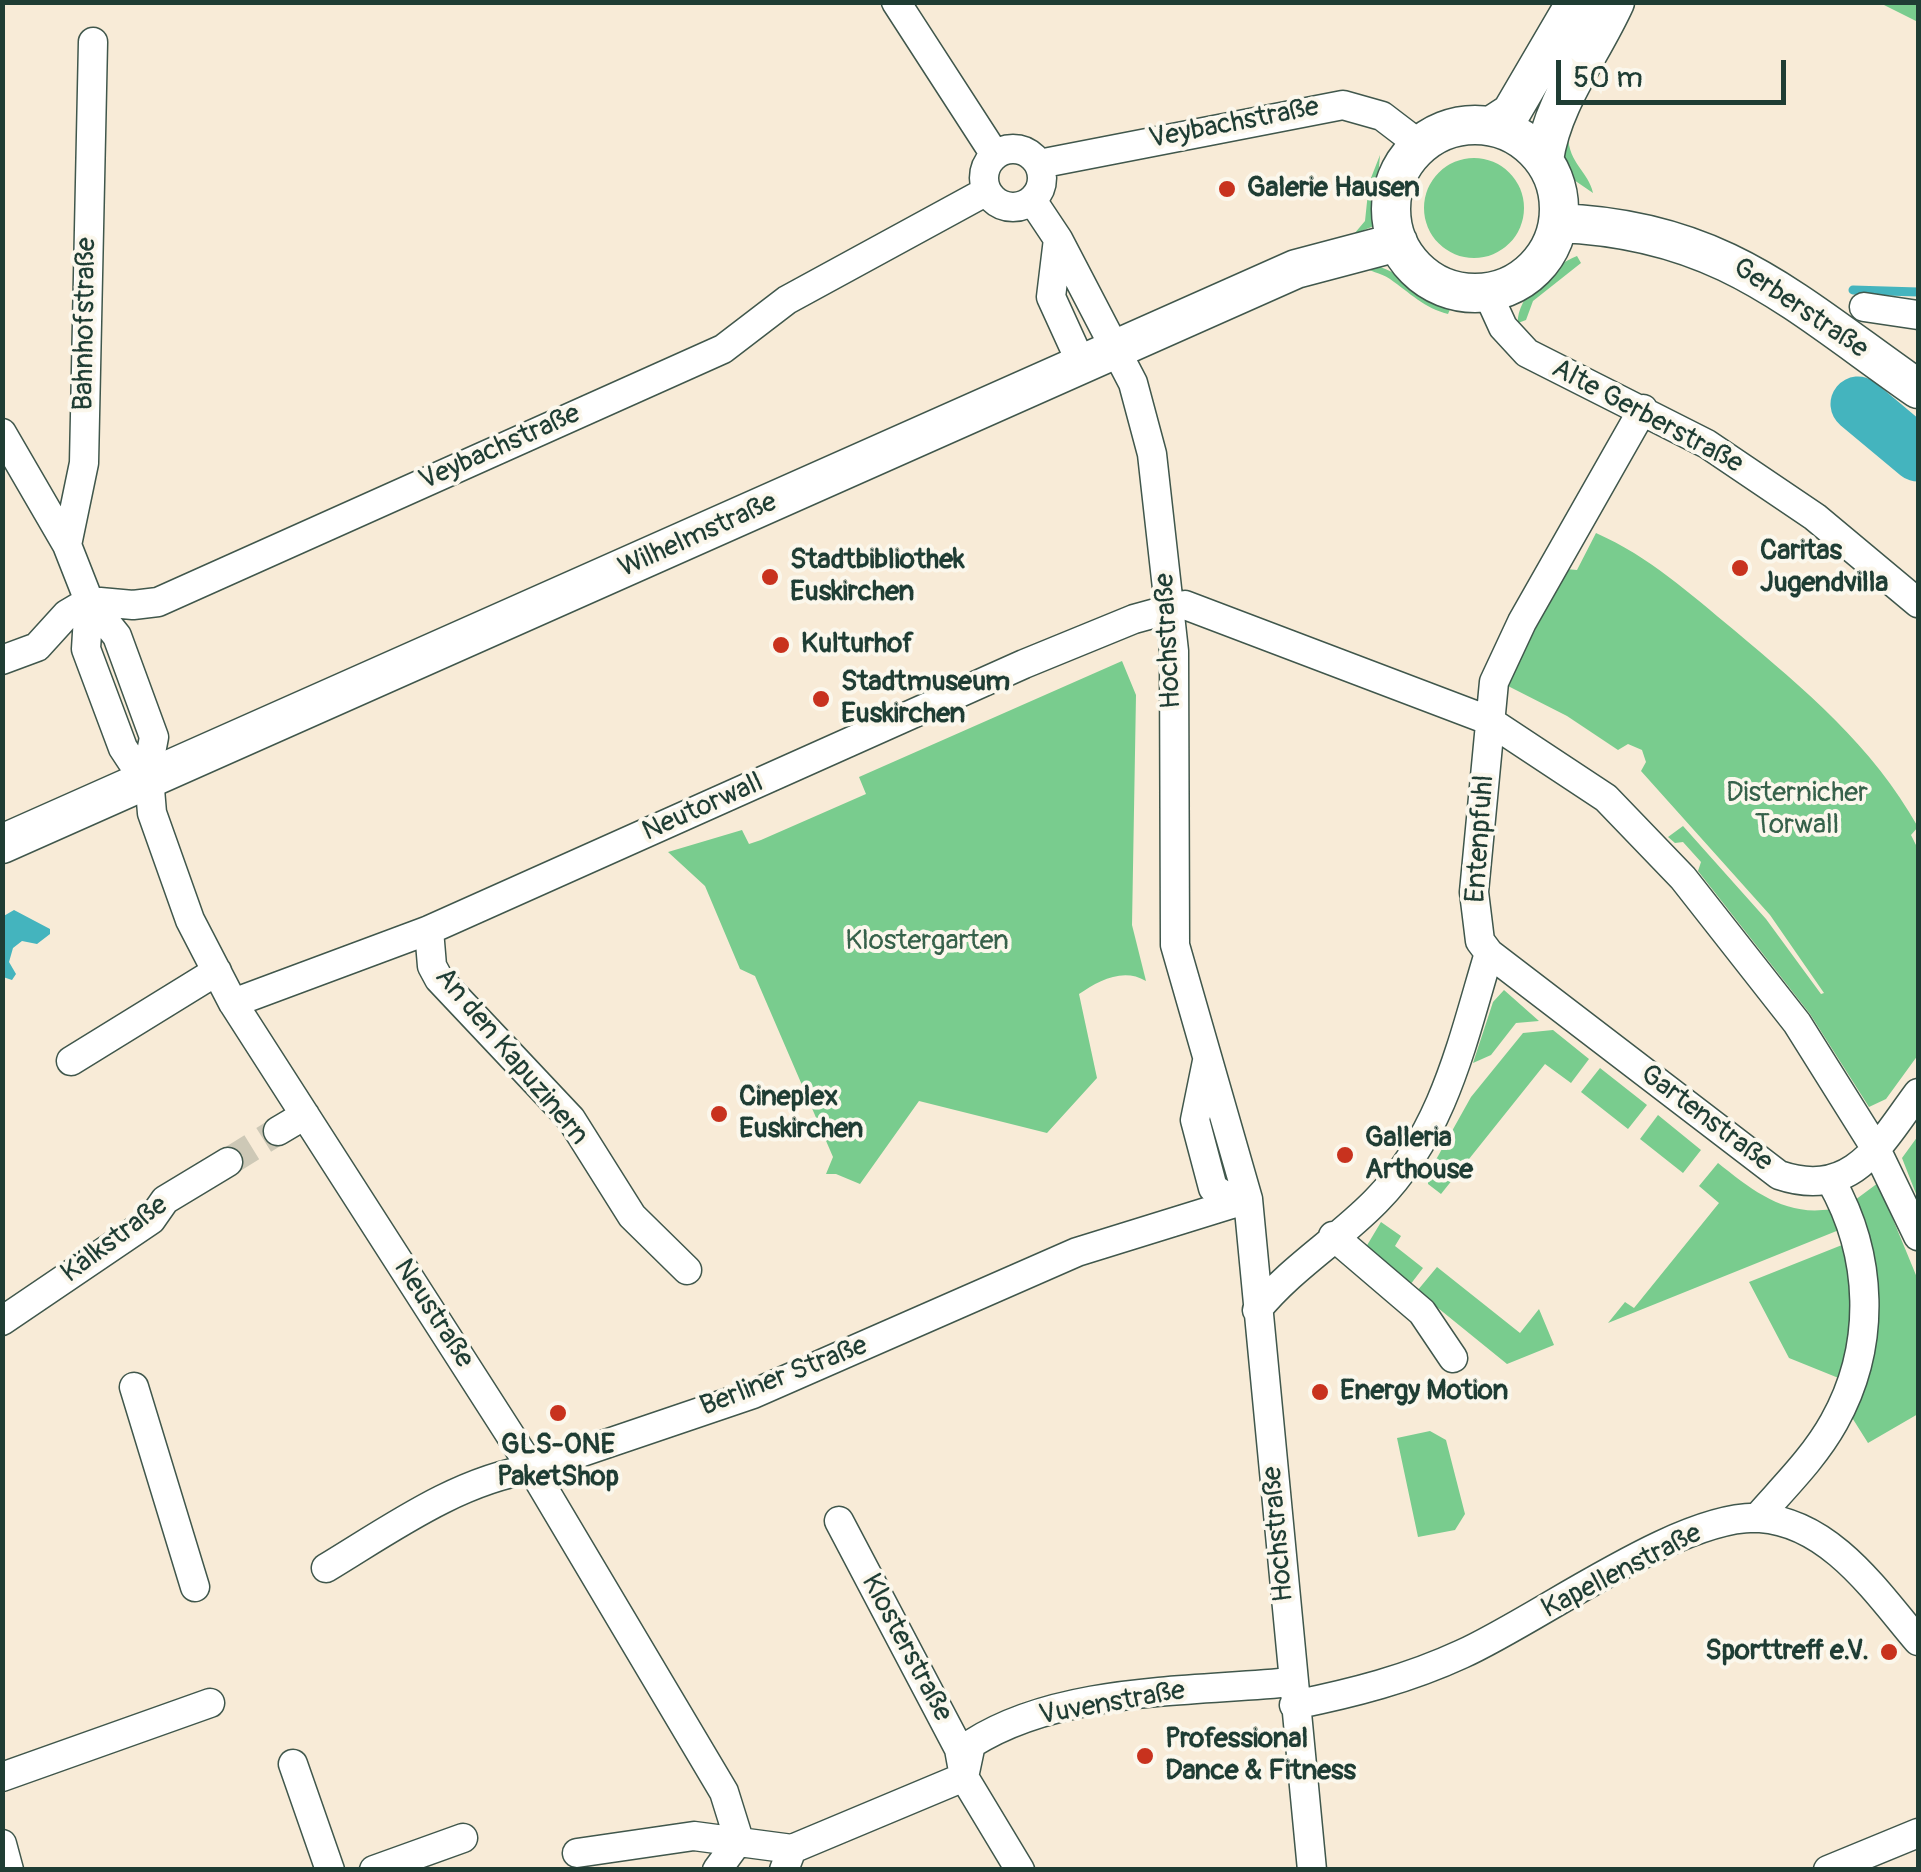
<!DOCTYPE html>
<meta charset="utf-8">
<style>
body{margin:0}
#map{position:relative;width:1921px;height:1872px;overflow:hidden;background:#f8ebd7;font-family:Pangolin,sans-serif}
canvas{display:block}
.frame{position:absolute;inset:0;border:5px solid #1f3d34;pointer-events:none}
.scale{position:absolute;left:1556px;top:60px;width:230px;height:45px;box-sizing:border-box;border:5px solid #1f3d34;border-top:0;padding-left:12px;font-size:30px;line-height:35px;white-space:nowrap;color:#1f3d34;-webkit-text-stroke:8px #fbf7ec;paint-order:stroke}
</style>
<div id="map">
<canvas width="1921" height="1872"></canvas>
<div class="frame"></div>
<div class="scale">50 m</div>
</div>
<script>
const c = document.querySelector('canvas').getContext('2d');
c.lineJoin = 'round';
function paint(path, color) { c.fillStyle = color; c.fill(path, 'evenodd'); }
function trace(path, color, width, dash) { c.strokeStyle = color; c.lineWidth = width; c.lineCap = dash ? 'butt' : 'round'; c.setLineDash(dash || []); c.stroke(path); }
function write(font, color, halo, rows, align = 'center') {
  c.font = font + ' Pangolin,sans-serif'; c.lineWidth = 8; c.setLineDash([]); c.textBaseline = 'middle'; c.strokeStyle = halo; c.fillStyle = color; for (const [text, x, y, turn = 0] of rows) {
    c.save(); c.translate(x, y); c.rotate((+turn || 0) * Math.PI / 180); c.textAlign = isNaN(turn) ? turn : align; if (halo) c.strokeText(text, 0, 0); c.fillText(text, 0, 0); c.restore();
  }
}
const green = new Path2D(`
 M1880,3H1918V22Z
 M1568,136C1569,164 1588,171 1593,193L1574,180L1561,150Z
 M1380,155L1374,226L1354,234L1365,221L1369,183Z
 M1424 208a50 50 0 1 1 100 0a50 50 0 1 1-100 0Z
 M1577,256L1581,263L1533,301L1526,320L1518,323C1516,297 1553,265 1577,256Z
 M1360,264C1397,263 1416,296 1451,307L1448,314C1424,308 1410,293 1390,279C1380,272 1370,273 1360,264Z
 M1596,533C1650,557 1689,593 1734,630C1805,690 1872,745 1918,827L1911,835L1918,849V1055L1886,1099L1869,1107L1810,1014L1698,871L1701,862L1683,842L1675,843L1668,837L1683,826L1766,919L1821,994L1824,993L1770,915L1641,771L1646,762L1642,750L1628,744L1618,750L1567,716L1508,686L1516,661L1566,569L1577,570Z
 M1122,661L1136,695L1132,925L1146,981C1123,967 1098,981 1079,994L1097,1078L1047,1133L919,1101L860,1184L836,1174H826L833,1157L755,976L740,969L705,886L668,852L742,830L749,844L761,840L866,794L859,777Z
 M1504,990L1539,1021L1516,1023L1491,1055L1473,1063L1493,1002Z
 M1553,1030L1589,1059L1571,1083L1545,1064L1441,1194L1428,1184V1174L1471,1097L1523,1033Z
 M1600,1068L1647,1105L1628,1129L1581,1092Z
 M1658,1115L1701,1150L1683,1173L1640,1139Z
 M1918,1136V1199L1902,1158Z
 M1718,1163C1752,1190 1785,1217 1831,1209L1844,1228L1608,1323L1625,1302L1634,1308L1719,1203L1699,1186Z
 M1878,1183L1918,1280V1414L1868,1443L1851,1416L1855,1200Z
 M1381,1222L1401,1236L1395,1246L1423,1268L1410,1285L1366,1247Z
 M1847,1243L1854,1308L1841,1379L1789,1358L1749,1282Z
 M1437,1267L1520,1333L1539,1309L1554,1345L1507,1364L1417,1291Z
 M1430,1431L1446,1440L1465,1514L1455,1530L1418,1537L1397,1438Z`);
const forest = new Path2D(`
 M1867,393L1918,428V482L1844,420Z`);
const water = new Path2D(`
 M14,910L50,929V934L37,944L22,941L13,948L9,962L16,974L12,980L3,977L2,917Z`);
const stream = new Path2D(`
 M1853,290L1918,292`);
const river = new Path2D(`
 M1858,404L1918,454`);
const streetTunnel = new Path2D(`
 M228,1162L278,1131`);
const street = new Path2D(`
 M896,2L995,155
 M984 178a29 29 0 1 1 58 0a29 29 0 1 1-58 0Z
 M1039,164L1343,105L1382,116L1420,145
 M1032,200L1058,239L1133,383L1152,454L1174,651L1175,945L1248,1199L1312,1870
 M1058,239L1051,297L1082,365
 M1487,292L1503,327L1527,353L1707,444L1815,517L1918,603
 M1864,307L1918,315
 M1643,409L1522,622L1494,682L1474,892L1480,941L1489,953L1779,1175C1853,1200 1880,1144 1918,1093
 M2,433L67,545L89,601L117,636L154,737L146,779
 M67,545L84,463L93,42
 M89,601L86,649L123,748L150,789L152,813L190,920L233,1003L532,1469L724,1792L739,1840
 M2,660L37,647L67,614L89,601L133,605L158,602L723,349L787,300L987,191
 M429,930L432,966L439,979L571,1119L632,1216L687,1270
 M233,1003L429,930L1024,664L1134,619L1185,605L1488,720L1606,798L1683,878L1797,1023L1876,1149L1918,1236
 M71,1061L217,971
 M1207,1061L1195,1120L1213,1188L1228,1198H1246
 M278,1131L305,1115
 M1333,1236L1422,1312L1453,1358
 M1257,1310C1292,1267 1338,1240 1376,1201C1444,1132 1462,1042 1489,953
 M2,1321L151,1220L165,1200L228,1162
 M134,1387L195,1587
 M1757,1518C1784,1487 1814,1458 1834,1422C1877,1345 1873,1255 1831,1181
 M839,1521L959,1749L963,1771
 M326,1568C389,1530 458,1480 532,1469L753,1394L1077,1252L1248,1199
 M1294,1705C1353,1693 1408,1679 1462,1654C1538,1620 1681,1513 1760,1518C1831,1523 1877,1593 1918,1641
 M293,1764L330,1870
 M2,1777L210,1703
 M964,1777L971,1744C1060,1687 1191,1692 1292,1682
 M2,1844L9,1870
 M577,1853L694,1836L792,1849
 M374,1870L463,1838
 M717,1870L739,1840
 M784,1870L792,1849L964,1777L1020,1870
 M1828,1870L1918,1833`);
const secondary = new Path2D(`
 M1391 209a84 84 0 1 1 168 0a84 84 0 1 1-168 0Z
 M1491,126L1511,113L1576,2
 M1544,160C1552,102 1591,55 1615,2
 M1558,223C1721,229 1792,301 1918,389
 M2,844L1296,269L1398,242`);
const markers = [
 [1227,189,10,"#c8321e"],
 [1740,568,10,"#c8321e"],
 [770,577,10,"#c8321e"],
 [781,645,10,"#c8321e"],
 [821,699,10,"#c8321e"],
 [719,1114,10,"#c8321e"],
 [1345,1155,10,"#c8321e"],
 [1320,1392,10,"#c8321e"],
 [558,1413,10,"#c8321e"],
 [1889,1652,10,"#c8321e"],
 [1145,1756,10,"#c8321e"]
];
const streetNames = [
 ["Veybachstraße",1234,124,-11],
 ["Gerberstraße",1800,309,34],
 ["Bahnhofstraße",86,324,-89],
 ["Alte Gerberstraße",1647,417,28],
 ["Veybachstraße",500,448,-24],
 ["Wilhelmstraße",698,536,-24],
 ["Hochstraße",1169,641,-93],
 ["Neutorwall",703,808,-24],
 ["Entenpfuhl",1481,839,-86],
 ["An den Kapuzinern",511,1057,50],
 ["Gartenstraße",1706,1119,37],
 ["Kälkstraße",115,1240,-37],
 ["Neustraße",433,1314,57],
 ["Berliner Straße",784,1377,-21],
 ["Hochstraße",1279,1534,-95],
 ["Kapellenstraße",1622,1572,-27],
 ["Klosterstraße",906,1648,62],
 ["Vuvenstraße",1112,1704,-10]
];
const poiNames = [
 ["Galerie Hausen",1247,189],
 ["Caritas",1760,552],
 ["Jugendvilla",1760,584],
 ["Stadtbibliothek",790,561],
 ["Euskirchen",790,593],
 ["Kulturhof",801,645],
 ["Stadtmuseum",841,683],
 ["Euskirchen",841,715],
 ["Cineplex",739,1098],
 ["Euskirchen",739,1130],
 ["Galleria",1365,1139],
 ["Arthouse",1365,1171],
 ["Energy Motion",1340,1392],
 ["GLS-ONE",558,1446,"center"],
 ["PaketShop",558,1478,"center"],
 ["Sporttreff e.V.",1869,1652,"right"],
 ["Professional",1165,1740],
 ["Dance & Fitness",1165,1772]
];
const parkNames = [
 ["Disternicher",1797,794],
 ["Torwall",1797,826],
 ["Klostergarten",927,942]
];
paint(green, '#79cc8e');
paint(forest, '#62b079');
paint(water, '#44b4be');
trace(stream, '#44b4be', 9);
trace(river, '#44b4be', 55);
trace(streetTunnel, '#cdc8b6', 28, [28, 14]);
trace(street, '#40574c', 31);
trace(secondary, '#40574c', 41);
trace(street, '#fff', 28);
trace(secondary, '#fff', 38);
for (const [x, y, r, color] of markers) { const dot = new Path2D(); dot.arc(x, y, r, 0, 2 * Math.PI); c.fillStyle = color; c.fill(dot); trace(dot, '#fbf7ec', 4); }
write('28px', '#1f3d34', '#fbf7ec', streetNames);
write('bold 28px', '#1f3d34', '#fbf7ec', poiNames, 'left');
write('28px', '#36614a', '#fbf7ec', parkNames);
</script>
